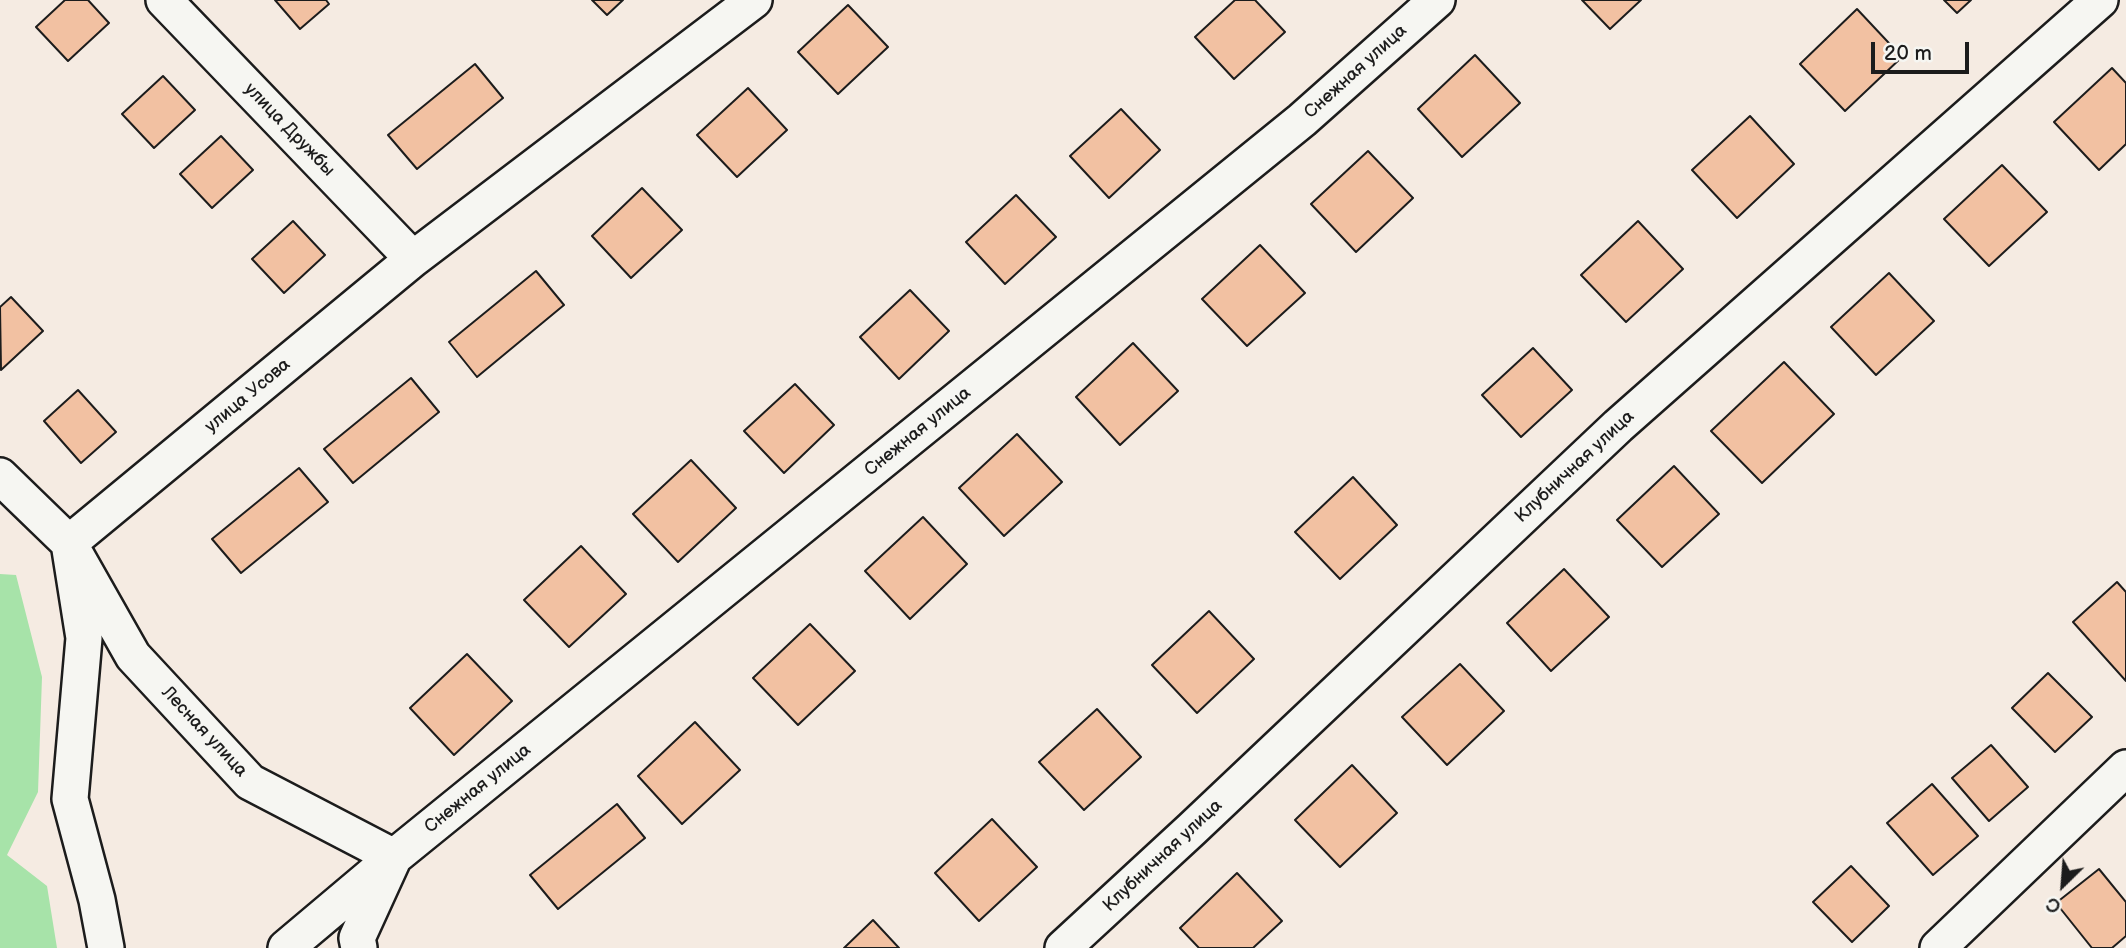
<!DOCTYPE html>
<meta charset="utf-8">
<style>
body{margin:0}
#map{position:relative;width:2126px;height:948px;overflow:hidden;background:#f5ebe2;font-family:"Balsamiq Sans",sans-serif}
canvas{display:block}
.north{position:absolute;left:2028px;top:850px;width:70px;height:70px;-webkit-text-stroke:5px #f6f6f2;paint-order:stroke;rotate:205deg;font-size:19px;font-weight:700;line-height:28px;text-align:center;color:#1c1c1c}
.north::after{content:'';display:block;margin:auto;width:24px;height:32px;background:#1c1c1c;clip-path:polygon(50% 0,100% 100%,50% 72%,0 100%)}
.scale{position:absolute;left:1871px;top:42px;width:98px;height:32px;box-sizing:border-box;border:4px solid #1c1c1c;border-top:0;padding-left:9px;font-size:21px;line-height:24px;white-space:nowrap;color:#1c1c1c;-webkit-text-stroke:5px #f6f6f2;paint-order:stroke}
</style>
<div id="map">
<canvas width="2126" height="948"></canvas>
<div class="north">С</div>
<div class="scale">20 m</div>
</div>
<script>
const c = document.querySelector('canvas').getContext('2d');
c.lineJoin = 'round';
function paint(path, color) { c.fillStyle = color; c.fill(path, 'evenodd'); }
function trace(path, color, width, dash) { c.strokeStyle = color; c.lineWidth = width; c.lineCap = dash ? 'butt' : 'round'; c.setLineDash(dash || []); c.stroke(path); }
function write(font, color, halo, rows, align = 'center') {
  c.font = font + ' "Balsamiq Sans",sans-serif'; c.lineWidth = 5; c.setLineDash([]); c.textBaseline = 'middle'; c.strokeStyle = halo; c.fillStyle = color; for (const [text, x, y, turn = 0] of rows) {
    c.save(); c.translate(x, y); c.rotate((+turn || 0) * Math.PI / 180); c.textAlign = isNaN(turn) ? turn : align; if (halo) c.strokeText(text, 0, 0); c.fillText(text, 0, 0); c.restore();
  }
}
const green = new Path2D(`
 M0,574L16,575L42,677L38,792L7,855L47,886L57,948H0Z`);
const building = new Path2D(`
 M65,0H88L109,23L68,61L36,27Z
 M275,0H326L329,4L300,29Z
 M592,0H623L607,15Z
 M1235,0H1255L1285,32L1234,79L1195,37Z
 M1582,0H1641L1610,29Z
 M1944,0H1971L1957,13Z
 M848,5L888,47L838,94L798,52Z
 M1857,9L1902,57L1845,111L1800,64Z
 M1475,55L1520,103L1462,157L1418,109Z
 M475,64L503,98L417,169L388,135Z
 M2112,68L2126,83V144L2099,170L2054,122Z
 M163,76L195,110L154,148L122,114Z
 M748,88L787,130L737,177L697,135Z
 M1121,109L1160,150L1109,198L1070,156Z
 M1750,116L1794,164L1737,218L1692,170Z
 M221,136L253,170L212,208L180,174Z
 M1368,151L1413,198L1356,252L1311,204Z
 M2002,165L2047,212L1989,266L1944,219Z
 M642,188L682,230L631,278L592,236Z
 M1016,195L1056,237L1005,284L966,242Z
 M293,221L325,255L284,293L252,259Z
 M1638,221L1683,269L1626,322L1581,275Z
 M1260,245L1305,293L1247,346L1202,299Z
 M536,271L564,305L477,377L449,342Z
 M1889,273L1934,321L1876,375L1831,327Z
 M910,290L949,331L899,379L860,337Z
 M11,297L43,331L1,370L0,307Z
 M1133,343L1178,391L1120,445L1076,397Z
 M1533,348L1572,390L1521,437L1482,395Z
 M1784,362L1834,414L1762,483L1711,431Z
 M411,378L439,412L353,483L324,449Z
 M795,384L834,425L784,473L744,431Z
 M78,390L116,432L81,463L44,421Z
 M1017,434L1062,482L1004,536L959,488Z
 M691,460L736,508L678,562L633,514Z
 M1674,466L1719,514L1662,567L1617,520Z
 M299,468L328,502L241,573L212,539Z
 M1353,477L1397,525L1340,579L1295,532Z
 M923,517L967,564L910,619L865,571Z
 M581,546L626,594L569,647L524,600Z
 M1564,569L1609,617L1551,671L1507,623Z
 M2117,582L2126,592V681L2073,622Z
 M1209,611L1254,659L1197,713L1152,665Z
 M810,624L855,671L798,725L753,678Z
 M467,654L512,701L454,755L410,708Z
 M1460,664L1504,711L1447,765L1402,717Z
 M2048,673L2092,717L2055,752L2012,708Z
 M1097,709L1141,757L1084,810L1039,762Z
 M695,722L740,770L682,824L638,776Z
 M1991,745L2028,787L1989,821L1952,778Z
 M1352,765L1397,813L1340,867L1295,820Z
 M1932,784L1978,836L1933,875L1887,823Z
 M617,804L645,838L558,909L530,875Z
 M992,819L1037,867L979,921L935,873Z
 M1851,866L1889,906L1852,942L1813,902Z
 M2099,869L2126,902V936L2112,948H2092L2056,903Z
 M1237,873L1282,921L1253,948H1199L1180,928Z
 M873,920L899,948H844Z`);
const minor = new Path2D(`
 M164,0L413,259
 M0,476L69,543L133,656L250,782L394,857L357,938L359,948
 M106,948L97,900L70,799L84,638L69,543L413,259L754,0
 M286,948L394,857L1302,120L1437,0
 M1063,948L1192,829L1618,426L2100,0
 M1938,948L2126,768`);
const streetNames = [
 ["Снежная улица",1356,72,-42],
 ["улица Дружбы",289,130,46],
 ["улица Усова",248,396,-40],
 ["Снежная улица",918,432,-39],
 ["Клубничная улица",1575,467,-43],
 ["Лесная улица",204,732,47],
 ["Снежная улица",478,789,-39],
 ["Клубничная улица",1163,856,-43]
];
paint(green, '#a7e3a9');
paint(building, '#f2c1a2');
trace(building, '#1c1c1c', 2);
trace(minor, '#1c1c1c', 40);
trace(minor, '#f6f6f2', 35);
write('18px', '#1c1c1c', '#f6f6f2', streetNames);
</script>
